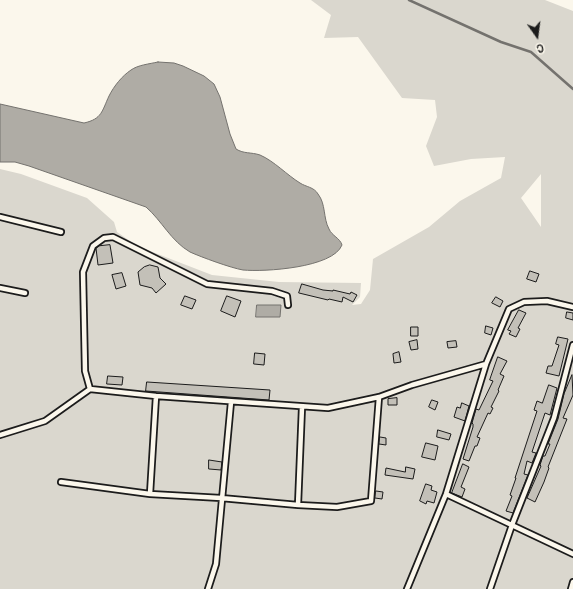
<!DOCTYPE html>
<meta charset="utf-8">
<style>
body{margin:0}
#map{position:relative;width:573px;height:589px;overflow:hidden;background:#fbf7ec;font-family:Pangolin,sans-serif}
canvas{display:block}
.north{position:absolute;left:517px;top:16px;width:40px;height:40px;-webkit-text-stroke:3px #fbf7ec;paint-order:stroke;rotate:166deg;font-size:11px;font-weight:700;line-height:16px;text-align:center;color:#1c1c1c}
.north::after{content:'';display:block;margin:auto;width:14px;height:18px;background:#1c1c1c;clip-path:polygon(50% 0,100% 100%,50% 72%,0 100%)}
</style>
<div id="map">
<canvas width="573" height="589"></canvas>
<div class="north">С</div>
</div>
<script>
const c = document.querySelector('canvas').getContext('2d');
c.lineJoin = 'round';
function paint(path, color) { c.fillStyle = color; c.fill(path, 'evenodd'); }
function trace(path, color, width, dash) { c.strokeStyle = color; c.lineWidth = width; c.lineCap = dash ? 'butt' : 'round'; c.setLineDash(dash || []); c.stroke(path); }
const green = new Path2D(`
 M311,0H545L573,11V589H0V169L21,174L87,198L114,222L117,232L137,246L212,275L279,282L361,283L360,297L352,305L361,304L370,290L373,259L429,227L460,201L501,178L505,157L471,159L434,166L426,146L437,117L435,100L402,98L358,37L324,38L331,15ZM541,174V227L521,198Z`);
const water = new Path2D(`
 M158,62L174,63L183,66L204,76L214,84L220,97L230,134L236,149C244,154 251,152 260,155C274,161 287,175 300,183C306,187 314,187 318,194C326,204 323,218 329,229C332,236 340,238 342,245C333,268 264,272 243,270C231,268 201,257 190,252C171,241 162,221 146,207L29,166L15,162H0V104L84,123C102,119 102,111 109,96C114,86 122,76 131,70C138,65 149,64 158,62Z
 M257,305H281L280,317H256Z`);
const stream = new Path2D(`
 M409,0L501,42L531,52L573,89`);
const building = new Path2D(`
 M110,245L113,263L98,265L96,248L99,246Z
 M150,265L158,267L160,278L166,284L156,293L152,288L140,285L138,272L144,267Z
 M530,271L539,274L536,282L527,279Z
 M122,273L126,286L116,289L112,275Z
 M302,284L323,290L333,291V290L350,294L351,292L357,295L353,302L343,297L342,302L329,299L328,300L299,293Z
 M185,296L196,300L192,309L181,305Z
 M227,296L241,301L235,317L221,311Z
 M496,297L503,301L500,307L492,303Z
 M519,310L526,313L518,328L520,329L516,337L509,334L511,331L508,330Z
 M567,312L573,313V320L566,318Z
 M486,326L493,328L491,335L485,333Z
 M411,327H418V336H411Z
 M558,337L568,339L559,376L546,373L548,366H552L559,345L556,344Z
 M417,340L418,349L411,350L409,342Z
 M456,341L457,347L448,348L447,342Z
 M399,352L401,362L394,363L393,354Z
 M255,353L265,354L264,365L254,364Z
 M498,357L507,361L500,374L504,376L498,390L499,391L491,407L493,408L490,414L488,413L477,437L480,438L477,446H475L469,461L463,459L473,427V424L472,423L476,409L479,410L493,381L490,380Z
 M572,375L573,395L563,418L567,419L548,467L549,468L544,482L535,502L527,498L541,466L540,465L543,456H545L550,444H548L558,419L564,394Z
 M108,376L123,377L122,385L107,384Z
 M147,382L270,390L269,400L146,391Z
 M549,385L557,388L550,415L545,413L532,452L536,453L532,463L527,461L524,474L528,475L513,513L506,511L512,496L510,495L516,478H515L537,411L534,410L537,401L542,403Z
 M397,398V405H388V399Z
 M432,400L438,402L435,410L429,407Z
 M462,403L469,406L465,421L454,417L457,407L460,408Z
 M438,430L451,434L449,440L437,437Z
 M380,437L386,438V445L379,444Z
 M426,443L438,446L435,460L422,457Z
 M209,460L222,462L221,470L209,469Z
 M463,464L469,467L461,487L465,489L462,497L452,493Z
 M406,467L415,469L413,479L385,475L386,468L405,472Z
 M426,484L432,486L431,490L437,492L434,503L427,501L426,504L420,501Z
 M376,491L383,492L382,499L375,498Z`);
const lane = new Path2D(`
 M0,217L61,232
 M0,288L25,293
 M90,389L85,371L83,272L93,246L104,238L113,237L207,284L272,291L287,296L288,305
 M0,435L45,421L90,389L156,396L328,408L379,397L412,385L486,364L509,309L524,302L547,301L573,307
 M61,482L150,494L221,498L298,505L337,507L371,501L379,397
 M150,494L156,396
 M446,494L573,554
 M298,505L302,407
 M208,589L216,564L231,402
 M407,589L446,494L486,364
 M490,589L512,525L554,418L573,345
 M571,589L573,582`);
paint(green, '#dad7ce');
paint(water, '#afaca5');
trace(water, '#74726e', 1);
trace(stream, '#74726e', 2.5);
paint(building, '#c3c0b8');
trace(building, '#1c1c1c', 1);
trace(lane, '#1c1c1c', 8);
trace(lane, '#fbf7ec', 4.5);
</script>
